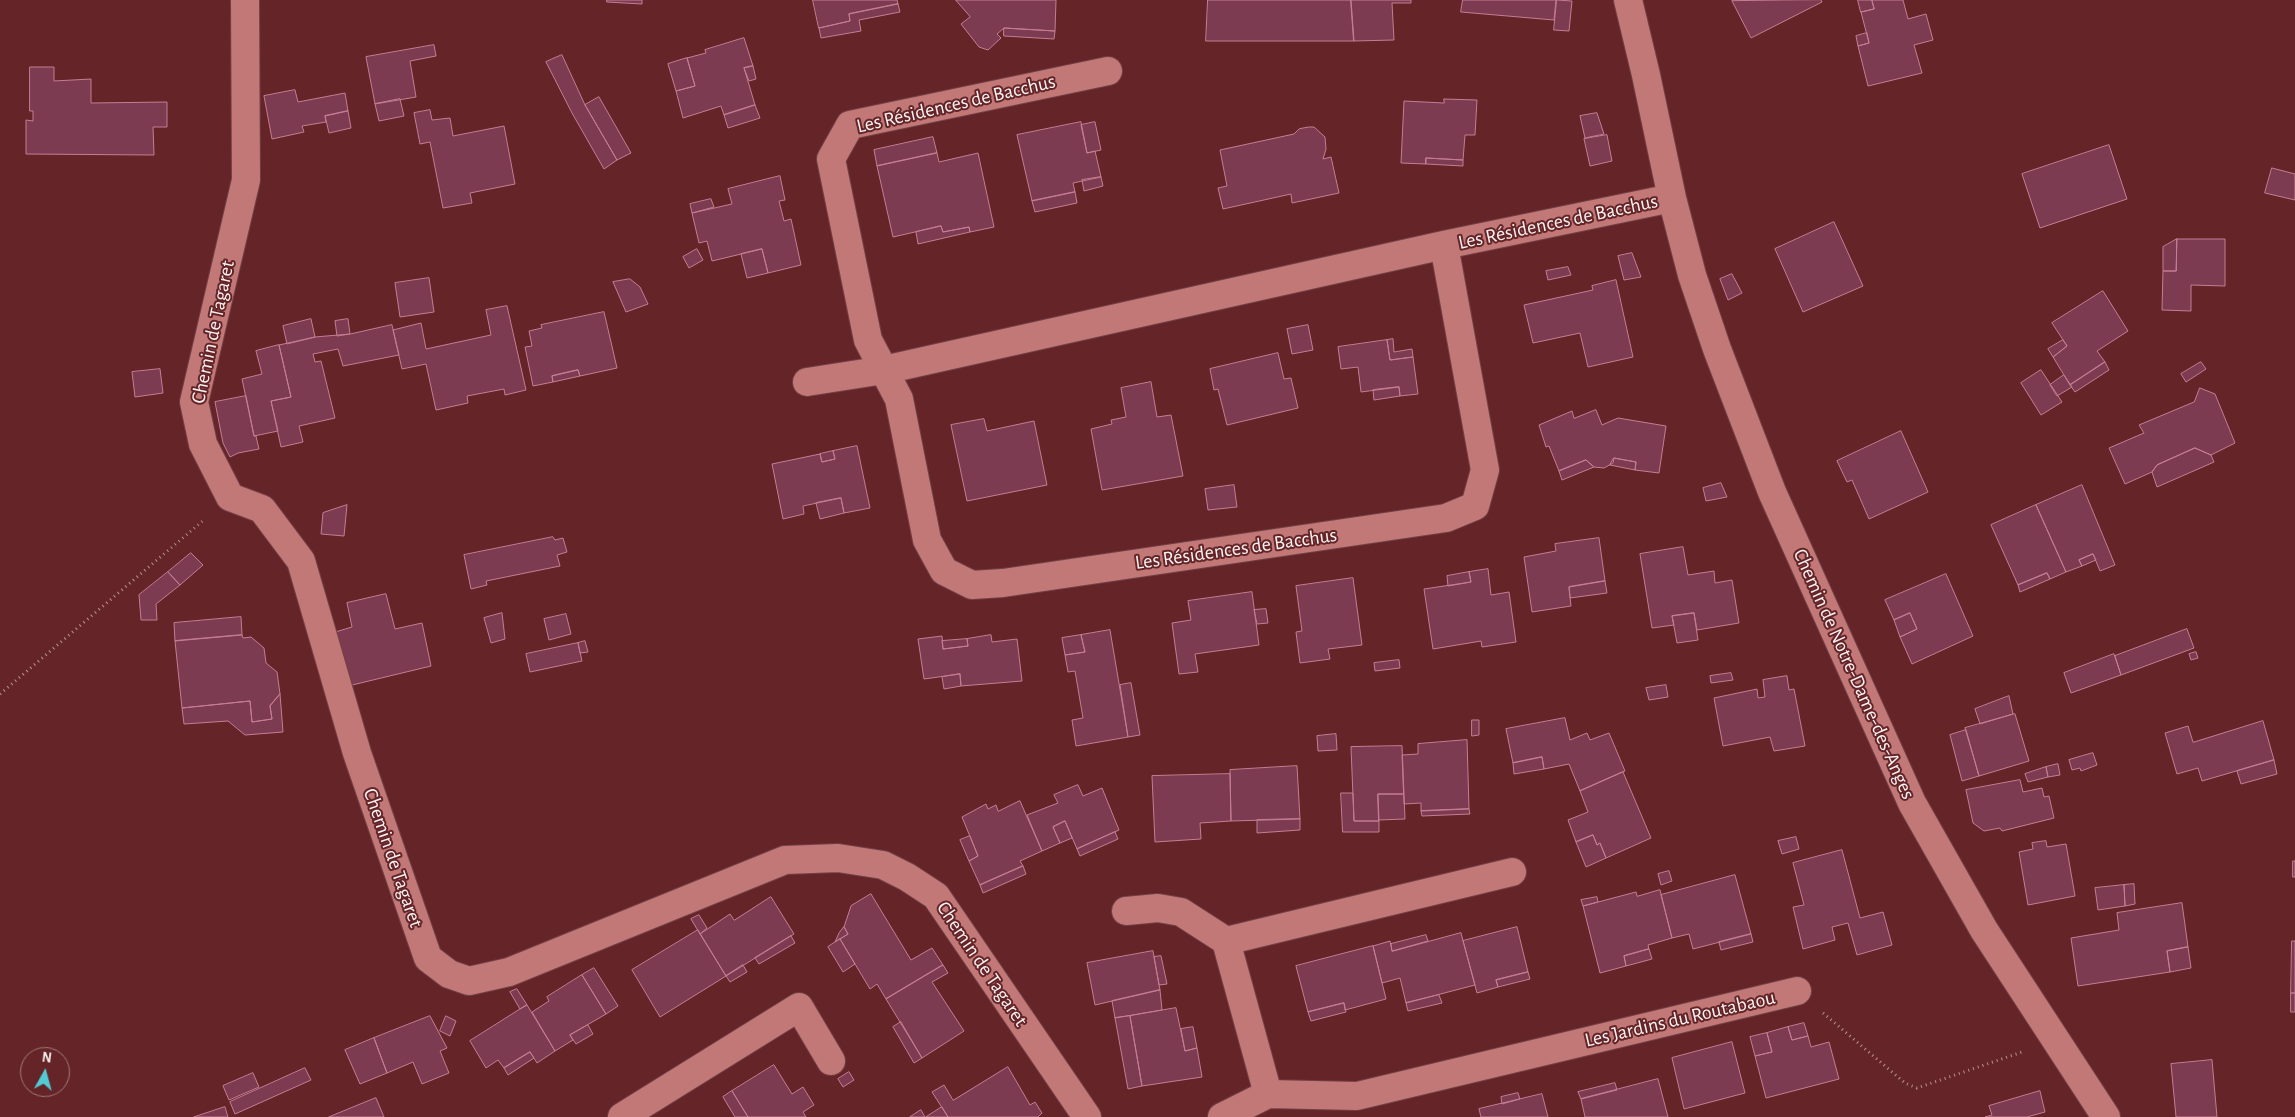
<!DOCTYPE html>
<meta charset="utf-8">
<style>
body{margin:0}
#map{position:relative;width:2295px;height:1117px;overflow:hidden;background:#652528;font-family:"Alegreya Sans",sans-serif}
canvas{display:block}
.north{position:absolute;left:20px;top:1047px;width:50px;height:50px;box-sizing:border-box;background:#652528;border:1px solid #a17778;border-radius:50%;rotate:7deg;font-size:14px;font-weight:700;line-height:20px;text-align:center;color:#faf1f1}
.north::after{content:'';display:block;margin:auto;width:18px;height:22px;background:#51ccd3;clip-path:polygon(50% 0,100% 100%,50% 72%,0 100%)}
</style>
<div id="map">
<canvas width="2295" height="1117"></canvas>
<div class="north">N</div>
</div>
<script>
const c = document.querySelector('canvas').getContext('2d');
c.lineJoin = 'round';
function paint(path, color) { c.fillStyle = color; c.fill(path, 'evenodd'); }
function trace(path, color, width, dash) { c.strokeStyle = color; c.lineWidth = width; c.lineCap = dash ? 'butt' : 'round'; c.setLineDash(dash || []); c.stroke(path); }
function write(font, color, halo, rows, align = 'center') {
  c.font = font + ' "Alegreya Sans",sans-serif'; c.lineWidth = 4; c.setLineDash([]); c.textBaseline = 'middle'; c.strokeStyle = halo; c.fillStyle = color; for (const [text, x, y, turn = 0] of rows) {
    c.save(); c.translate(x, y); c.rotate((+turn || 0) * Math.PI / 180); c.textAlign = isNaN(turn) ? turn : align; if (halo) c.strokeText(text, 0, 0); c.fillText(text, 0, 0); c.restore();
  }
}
const building = new Path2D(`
 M607,0H642V4L607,2Z
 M813,0H897L898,4L849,14L850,21L819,28Z
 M956,0H1056L1055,31L1004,28L997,34L1001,38L988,50L979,47L961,24L970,17Z
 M1208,0H1351L1354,41H1206Z
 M1351,0H1411V3H1392L1394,40L1354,41Z
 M1463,0H1556L1554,20L1461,12Z
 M1557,0L1572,1L1569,31L1554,30Z
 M1821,0L1822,2L1751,38L1732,1Z
 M1858,0H1872L1874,9L1861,12Z
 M1872,0H1903L1908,19L1926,14L1933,40L1914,45L1922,73L1868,86L1858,46L1869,43L1861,12L1874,9Z
 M898,4L900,12L859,20L861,31L821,38L819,28L850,21L849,14Z
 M1004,28L1055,31L1054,39L1004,36Z
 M1867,33L1869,43L1858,46L1856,36Z
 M744,38L753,66L744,68L755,105L724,115L721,106L683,118L676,91L695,86L687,58L706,53L705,50Z
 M434,45L436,56L410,61L416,97L375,104L366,57Z
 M562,55L585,105L617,160L604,169L572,113L546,62Z
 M687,58L695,86L676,91L668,64Z
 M753,66L756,79L749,81L744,68Z
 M30,67H54V81L91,79V103L167,102V127H153L154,155L26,154V120L33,121V111H30Z
 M295,90L298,102L345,93L348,111L325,116L326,122L302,126L304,132L272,139L264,96Z
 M599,97L631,153L617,160L585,105Z
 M400,99L404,116L379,121L375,104Z
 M1444,99L1477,100L1475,135H1465L1463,160L1426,158V164L1401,163L1404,101L1444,103Z
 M755,105L760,118L728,128L724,115Z
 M430,110L432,120L450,118L453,136L504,126L515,184L470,193L472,203L443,208L430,142L420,144L414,113Z
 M348,111L351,128L329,133L325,116Z
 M1597,113L1604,134L1585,138L1580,116Z
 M1081,122L1087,153L1095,151L1101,177L1073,183L1075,192L1032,201L1017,135Z
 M1095,122L1101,150L1087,153L1081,125Z
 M1309,127H1314L1325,137L1326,149L1323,159L1331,157L1339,193L1292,203L1291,194L1223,209L1218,188L1227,186L1220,150L1294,134L1299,129Z
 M1607,135L1612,161L1590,166L1584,139Z
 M933,137L937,153L877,166L874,150Z
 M2109,145L2127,199L2040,228L2022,174Z
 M937,153L939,162L978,153L994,227L970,232L969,227L943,232L941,226L893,237L877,166Z
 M1426,158L1463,160V166L1426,164Z
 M2272,168L2295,174V200L2265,193Z
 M780,176L785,200L779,201L784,221L791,219L801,265L768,273L762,249L712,261L707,241L699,243L692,213L732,204L728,189Z
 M1101,177L1103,186L1084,191L1082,180Z
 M1075,192L1077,203L1035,212L1032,201Z
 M711,199L714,207L692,213L690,204Z
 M1834,222L1863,286L1803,312L1775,249Z
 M941,226L943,232L969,227L970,232L918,244L916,232Z
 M2177,239L2176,271H2163V247Z
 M2177,239H2225V286L2191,285V311L2162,310L2163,271H2176Z
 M697,249L703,260L689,268L683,257Z
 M762,249L768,273L747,278L741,254Z
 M1632,253L1641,277L1624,280L1618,256Z
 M1568,267L1571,275L1548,280L1546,271Z
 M1732,274L1742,293L1728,300L1720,279Z
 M429,278L434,312L400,317L395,283Z
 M630,279L640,287L648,304L626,312L613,282Z
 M1616,280L1633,357L1588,367L1580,333L1533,343L1524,305L1593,290L1592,286Z
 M2103,291L2128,331L2097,351L2105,362L2070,385L2053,357L2067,346L2052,323Z
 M507,306L526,390L505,395L504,389L467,396L468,403L436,410L426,364L402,369L393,330L421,323L426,349L491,335L486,310Z
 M604,312L617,368L580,376L578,370L552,376L553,382L533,386L525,347L532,346L529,331L542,328L541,325Z
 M311,319L315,337L287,344L283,326Z
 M348,319L350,334L337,336L335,321Z
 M392,325L399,355L343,366L338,349L313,354L315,362L321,361L335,418L299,426L303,442L281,447L271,401L291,397L279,345L315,337L350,334Z
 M1308,325L1313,350L1292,354L1287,329Z
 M1393,339L1394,352L1412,349L1413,357L1390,360L1387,340Z
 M1387,340L1390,360L1413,357L1418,394L1400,396L1399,387L1361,392L1358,367L1341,369L1338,347Z
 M2063,340L2067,346L2053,357L2048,349Z
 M279,345L291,397L271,401L278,431L254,436L242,379L262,374L256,351Z
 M1278,353L1284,379L1291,378L1298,408L1227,425L1218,389L1214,390L1210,369Z
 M2105,362L2109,370L2075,392L2070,385Z
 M2201,362L2206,369L2186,382L2181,374Z
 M160,369L163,393L135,397L132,372Z
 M578,370L580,376L553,382L552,376Z
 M2041,370L2062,402L2041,415L2021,383Z
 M2064,375L2072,387L2057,396L2050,385Z
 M1151,382L1157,417L1171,415L1183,476L1102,490L1091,429L1112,424L1111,420L1126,417L1121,388Z
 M1399,387L1400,396L1374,400L1373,390Z
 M2200,388L2215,394L2235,443L2211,455L2195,448L2157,465L2152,472L2125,484L2109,448L2144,433L2139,425L2194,402Z
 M246,396L254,436H256L259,449L238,453L230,457L223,443L215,402Z
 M1596,410L1602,425L1618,418L1666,426L1659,473L1635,470L1636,462L1614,458L1613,463L1604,468L1594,467L1586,460L1559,471L1549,446L1546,447L1539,425L1572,411L1574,418Z
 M984,419L987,431L1034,421L1047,485L967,501L951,425Z
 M1901,431L1928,492L1869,519L1852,480L1847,482L1837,461Z
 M857,446L870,508L844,513L841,498L803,506L804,514L783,519L772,464L820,454L822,462L835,459L833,451Z
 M2195,448L2211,455L2214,462L2157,487L2152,472L2157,465Z
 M833,451L835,459L822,462L820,454Z
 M1614,458L1636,462L1635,470L1610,465Z
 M1586,460L1594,467L1562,480L1559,471Z
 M1721,483L1727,497L1706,501L1703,488Z
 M1234,485L1237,507L1208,510L1205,489Z
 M2082,485L2115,565L2100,571L2093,554L2079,560L2082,566L2066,572L2036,505Z
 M841,498L844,513L820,519L816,503Z
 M347,505L344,536L321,534L323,513Z
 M2036,505L2066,572L2050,579L2047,573L2018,585L1991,525Z
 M553,537L555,540L563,538L567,552L557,555L560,566L486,581L487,585L471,589L464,555Z
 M1599,538L1605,581L1569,587L1571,606L1532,612L1524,557L1556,551L1555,544Z
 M1683,547L1688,575L1714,571L1715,583L1732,580L1739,623L1697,630L1694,613L1672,616L1674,625L1652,628L1640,554Z
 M191,553L203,565L180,585L168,572Z
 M2093,554L2096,560L2082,566L2079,560Z
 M1488,569L1491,595L1509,592L1516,642L1482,647L1481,641L1433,649L1424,589L1471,582L1469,572Z
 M168,572L180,585L156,604L157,620H141L139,595Z
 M1469,572L1471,582L1448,586L1447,576Z
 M2047,573L2050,579L2020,592L2018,585Z
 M1946,574L1973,636L1912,664L1900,637L1917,629L1910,613L1894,620L1885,600Z
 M1353,578L1362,645L1328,649L1330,659L1300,663L1296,632L1302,631L1296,586Z
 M1605,581L1607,593L1570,598L1569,587Z
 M1252,592L1259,645L1195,654L1198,672L1179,674L1172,623L1191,620L1188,601Z
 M386,594L395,629L422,623L431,666L348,686L332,633L352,627L347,603Z
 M1266,609L1268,623L1257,624L1254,610Z
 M502,613L505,639L491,643L484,618Z
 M1694,613L1698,640L1677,643L1672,616Z
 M1910,613L1917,629L1900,637L1894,620Z
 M566,614L571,634L549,640L544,619Z
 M241,617L242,635L175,641L174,623Z
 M2187,629L2194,648L2121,675L2115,656Z
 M1110,630L1128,737L1076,746L1072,720L1083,718L1075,671L1068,672L1065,655L1085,652L1081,635Z
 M242,635L243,638L251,637L264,648L266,663L277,672L280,694L270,706L272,719L252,722L250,701L182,708L175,641Z
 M991,635L992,642L1017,639L1022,681L961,686L960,674L924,679L918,639L942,636L943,649L968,646L967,639Z
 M1081,635L1085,652L1065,655L1062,638Z
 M967,639L968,646L943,649L942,641Z
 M585,641L588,652L580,653L578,643Z
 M578,643L582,661L530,672L526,654Z
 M2196,652L2198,658L2191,660L2189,654Z
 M2114,654L2121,675L2071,693L2064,673Z
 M1399,660L1400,668L1375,671L1374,663Z
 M1731,673L1733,680L1711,683L1710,676Z
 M960,674L961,686L944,689L942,677Z
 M1787,676L1789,690L1794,689L1805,746L1774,751L1770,737L1723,746L1714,698L1757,689L1758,698L1765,697L1763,680Z
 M1131,683L1140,735L1128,737L1120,685Z
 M1666,685L1668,697L1649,700L1646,688Z
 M280,694L283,732L245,735L228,721L184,724L182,708L250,701L252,722L272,719L270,706Z
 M2009,696L2013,714L1980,724L1975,709Z
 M2015,714L2029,761L1979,776L1965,728Z
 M1565,718L1570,740L1587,733L1590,740L1609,733L1625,771L1580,791L1569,764L1544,769L1542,757L1513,763L1506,729Z
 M1472,720H1479V735L1472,736Z
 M2263,721L2274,760L2202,781L2198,768L2177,774L2165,733L2188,726L2193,742Z
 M1966,730L1979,776L1962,781L1950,735Z
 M1336,734L1337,750L1318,751L1317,736Z
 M1467,740L1469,809L1421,811V803L1404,804L1402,755L1418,754V744Z
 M1402,746L1404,794H1378L1379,821H1354L1351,747Z
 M2093,753L2097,765L2081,771L2080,768L2072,770L2069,760Z
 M1542,757L1544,769L1514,774L1513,763Z
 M2274,760L2277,774L2241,784L2237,771Z
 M2058,764L2060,775L2048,777L2046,767Z
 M1297,766L1300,819L1231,821L1230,770Z
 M2046,767L2048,777L2028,782L2025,774Z
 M1623,772L1651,838L1606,858L1600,843L1597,845L1593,835L1576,842L1568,820L1588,812L1580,791Z
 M1230,774L1231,821L1200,823L1201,839L1155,842L1152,776Z
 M2020,780L2023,792L2042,788L2044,797L2049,796L2054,818L2002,831L2000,828L1984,831L1973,823L1966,790Z
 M1078,785L1083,796L1102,788L1119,830L1077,849L1065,821L1053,827L1060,843L1042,851L1027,815L1058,803L1054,795Z
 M1341,793H1353L1354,821H1379V832H1343Z
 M1378,794H1404L1405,819L1379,820Z
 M1020,801L1042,851L1020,861L1023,866L980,885L969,861L978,856L962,817L986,804L988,809L996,805L998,811Z
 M1469,809L1470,814L1422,816L1421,811Z
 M1300,819V830L1257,833V820Z
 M1065,821L1072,838L1060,843L1053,827Z
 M1115,832L1118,839L1080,856L1077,849Z
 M1593,835L1597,845L1600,843L1606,858L1586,867L1576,842Z
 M970,836L978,856L969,861L960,840Z
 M1796,837L1799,849L1782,854L1778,841Z
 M2046,841L2047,847L2066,844L2075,896L2028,905L2019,852L2033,849L2032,843Z
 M1842,850L1860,918L1883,912L1892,945L1857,955L1848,923L1832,927L1835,940L1803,949L1793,907L1804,905L1793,863Z
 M2293,861H2295V877H2293Z
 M1023,866L1026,874L983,893L980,885Z
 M1669,871L1672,881L1661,885L1658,874Z
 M1735,875L1751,934L1693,949L1689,934L1672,938L1661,895Z
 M2134,884L2135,904L2125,906L2124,885Z
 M2124,885L2125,906L2098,910L2095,888Z
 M1660,890L1672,938L1648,945L1649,949L1624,956L1626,966L1600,973L1583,906L1636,892L1637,896Z
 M871,894L911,960L932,948L943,965L886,999L877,984L870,989L840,939L848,934L844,927L851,906Z
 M771,897L794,934L726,976L700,934L730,914L734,920Z
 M1597,897L1598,902L1583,906L1581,900Z
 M2182,903L2188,947L2167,951L2170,972L2078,986L2071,938L2119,930L2117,913Z
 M699,915L707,928L700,934L691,919Z
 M844,927L848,934L835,942L839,933Z
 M1517,927L1528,972L1496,980L1498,987L1477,993L1463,941Z
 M698,930L726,976L660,1017L632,970Z
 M1461,933L1475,985L1406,1003L1400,978L1382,983L1373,946L1390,941L1392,951Z
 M1751,934L1753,942L1721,950L1719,942Z
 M1426,935L1428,941L1392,951L1391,944Z
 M791,936L795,943L759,964L755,958Z
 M840,939L855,964L843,972L828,947Z
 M2292,941H2295V993H2291Z
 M1373,946L1386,999L1345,1010L1344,1003L1308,1012L1296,966Z
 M2188,947L2191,968L2170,972L2167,951Z
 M1649,949L1652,959L1626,966L1624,956Z
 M1153,951L1160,990L1095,1005L1087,963Z
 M1161,956L1167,984L1159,985L1154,957Z
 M743,965L747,972L730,982L726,976Z
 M943,965L948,973L932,982L964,1031L922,1058L886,999Z
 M594,968L618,1006L606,1014L582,975Z
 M1528,972L1530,979L1498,987L1496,980Z
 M582,975L606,1014L570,1035L573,1040L555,1051L532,1012L549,1001L547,997Z
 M517,989L527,1005L520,1009L510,992Z
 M1160,990L1162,1010L1115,1018L1112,1001Z
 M2291,993H2295V1012H2291Z
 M1439,995L1442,1003L1408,1011L1406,1003Z
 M1344,1003L1346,1012L1311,1021L1308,1012Z
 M527,1005L555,1051L537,1063L530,1052L504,1068L498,1060L486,1068L470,1041Z
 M1176,1008L1185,1051L1197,1048L1202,1077L1142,1086L1130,1016Z
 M430,1016L447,1048L440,1051L449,1073L422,1084L413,1062L387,1073L374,1038Z
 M446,1016L456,1021L450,1036L440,1031Z
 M1130,1016L1142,1086L1128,1089L1115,1018Z
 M901,1022L922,1058L914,1063L893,1027Z
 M1804,1023L1808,1036L1792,1040L1788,1027Z
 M588,1025L593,1034L576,1044L570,1035Z
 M1193,1027L1197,1048L1185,1051L1181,1029Z
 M1788,1027L1792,1040L1808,1036L1811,1047L1829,1042L1839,1079L1766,1098L1755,1056L1772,1052L1767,1033Z
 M1767,1033L1772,1052L1755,1056L1750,1037Z
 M374,1038L387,1073L360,1084L345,1050Z
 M1732,1042L1745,1093L1684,1109L1672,1058Z
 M530,1052L534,1058L508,1075L504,1068Z
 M2212,1060L2217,1117H2176L2171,1064Z
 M774,1065L792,1094L803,1087L814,1105L803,1112L806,1117H748L732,1091Z
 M1008,1067L1030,1105L1035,1102L1042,1113L1038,1117H948L932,1092L944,1085L953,1100Z
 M305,1068L311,1080L235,1114L230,1102Z
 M849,1072L854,1080L843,1087L838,1079Z
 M253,1073L259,1087L229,1100L223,1086Z
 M1658,1079L1668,1117H1585L1581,1099Z
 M1615,1083L1617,1090L1581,1099L1578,1092Z
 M732,1091L748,1117H735L723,1097Z
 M2040,1091L2045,1112L2027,1117H1985L1992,1115L1989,1106Z
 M1518,1093L1520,1099L1502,1104L1501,1097Z
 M1542,1094L1548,1117H1481L1479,1109Z
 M376,1098L384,1117H329Z
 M225,1107L228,1117H194Z
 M942,1107L948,1117H926Z
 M921,1110L925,1117H910Z`);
const path = new Path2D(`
 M0,694L205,519
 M1823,1013L1905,1083L1917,1088L2022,1052`);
const minor = new Path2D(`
 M245,0L246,180L194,402L203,444L230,497L262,509L301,561L357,753L428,958L449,974L469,981L509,972L785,860L838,858L883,865L907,877L936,896L1087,1117
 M1628,0L1646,75L1672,198L1692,275L1717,349L1772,492L1912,803L1984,930L2106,1117
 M1108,71L850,125L831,159L868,340L899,399L927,540L944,571L972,585L1003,583L1446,518L1475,506L1485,470L1444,245
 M807,382L884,370L1444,245L1672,198
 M1126,911L1158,908L1181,912L1226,941
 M1268,1094L1226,941L1512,872
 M622,1117L799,1007L831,1061
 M1222,1117L1268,1094L1357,1096L1797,991`);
const streetNames = [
 ["Les Résidences de Bacchus",956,104,-13],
 ["Les Résidences de Bacchus",1558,222,-12],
 ["Chemin de Tagaret",213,332,-78],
 ["Les Résidences de Bacchus",1236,549,-8],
 ["Chemin de Notre-Dame-des-Anges",1854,674,66],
 ["Chemin de Tagaret",393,858,71],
 ["Chemin de Tagaret",982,964,56],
 ["Les Jardins du Routabaou",1680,1019,-13]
];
paint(building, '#7c3b51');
trace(building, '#c57d93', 1);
trace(minor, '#724046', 30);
trace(path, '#b49293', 3, [1, 4]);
trace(minor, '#c17877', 28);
write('20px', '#faf1f1', '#652528', streetNames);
</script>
